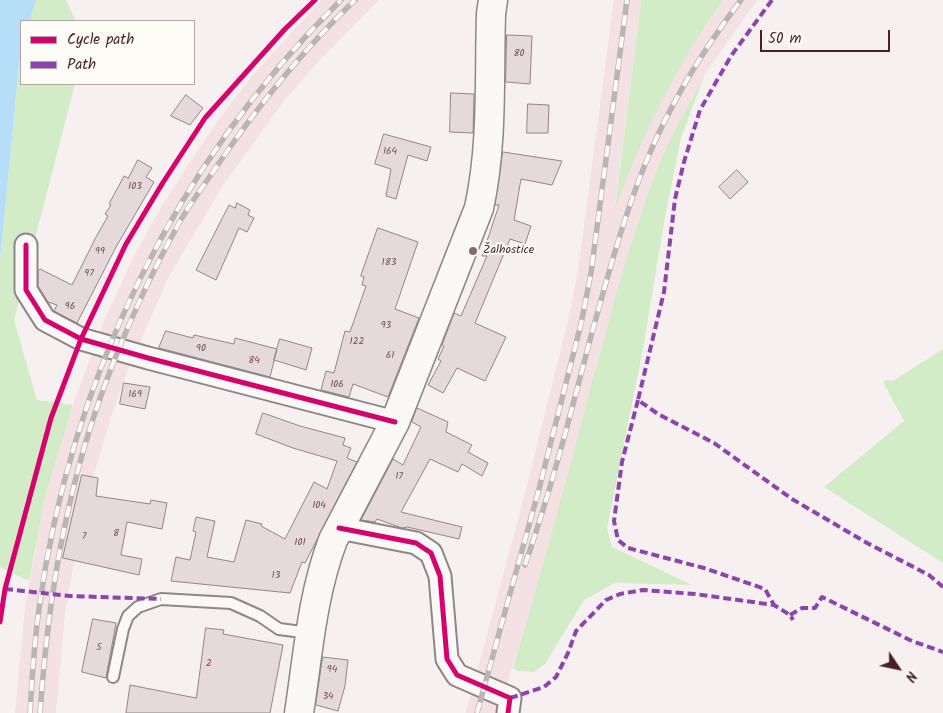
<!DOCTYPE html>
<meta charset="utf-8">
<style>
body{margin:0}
#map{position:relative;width:943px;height:713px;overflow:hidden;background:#f7f0f0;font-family:Kalam,sans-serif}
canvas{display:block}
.legend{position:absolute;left:20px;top:20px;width:175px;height:65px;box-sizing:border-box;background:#fdfcf7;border:1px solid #b5a4a5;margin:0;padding:6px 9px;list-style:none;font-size:15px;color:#4a1f2b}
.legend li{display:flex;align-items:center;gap:10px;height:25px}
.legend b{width:25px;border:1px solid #b5a4a5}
.north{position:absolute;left:873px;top:643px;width:50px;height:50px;-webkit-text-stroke:4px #fdfcf7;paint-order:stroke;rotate:124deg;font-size:14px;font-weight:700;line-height:20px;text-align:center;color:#4a1f2b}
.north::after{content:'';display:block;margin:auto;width:18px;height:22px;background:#4a1f2b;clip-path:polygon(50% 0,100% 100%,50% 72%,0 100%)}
.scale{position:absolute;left:760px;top:30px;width:130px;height:22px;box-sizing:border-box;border:2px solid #4a1f2b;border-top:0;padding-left:6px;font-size:15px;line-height:18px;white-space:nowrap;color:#4a1f2b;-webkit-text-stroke:4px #fdfcf7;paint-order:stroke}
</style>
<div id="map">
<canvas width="943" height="713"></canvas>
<ul class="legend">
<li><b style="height:6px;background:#d6006c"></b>Cycle path</li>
<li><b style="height:6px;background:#8e44ad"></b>Path</li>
</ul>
<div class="north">N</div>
<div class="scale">50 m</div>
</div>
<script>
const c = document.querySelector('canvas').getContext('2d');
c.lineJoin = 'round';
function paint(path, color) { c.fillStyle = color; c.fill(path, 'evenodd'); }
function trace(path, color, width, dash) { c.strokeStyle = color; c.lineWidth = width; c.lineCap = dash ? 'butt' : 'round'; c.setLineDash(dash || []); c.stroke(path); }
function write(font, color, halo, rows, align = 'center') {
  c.font = font + ' Kalam,sans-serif'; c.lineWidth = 4; c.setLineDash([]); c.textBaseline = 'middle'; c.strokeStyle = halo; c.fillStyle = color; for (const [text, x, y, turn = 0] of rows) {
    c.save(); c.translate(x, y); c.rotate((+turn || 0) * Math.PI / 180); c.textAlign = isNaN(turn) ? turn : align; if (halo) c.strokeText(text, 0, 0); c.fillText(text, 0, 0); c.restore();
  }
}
const built = new Path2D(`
 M321,0H379L317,63L283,102L222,187L168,278L127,372L111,417L84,507L65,613L56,713H15L25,607L45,498L73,405L102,326L132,260L159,211L188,165L219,119L251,77Z
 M614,0H641L615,207L633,160L655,112L683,61L715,13L724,0H757L705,74L678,124L657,170L639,218L608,325L536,592L498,713H466L527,486L568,321L578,271Z`);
const green = new Path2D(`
 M36,0H66L76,21H30Z
 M641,0H724C677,64 642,135 615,209Z
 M21,56V84H75L14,320L37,400L73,405L45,498L29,581L0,567V262L19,66Z
 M705,74L681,138L665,217L643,349L607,528L612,547L692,585L615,583L584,600L545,664L534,672L518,671L513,668C542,571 568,473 594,375C613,307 630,238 656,172C669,138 688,106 705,74Z
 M943,349V563L824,487L904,421L883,382L887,380L893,381Z`);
const water = new Path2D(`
 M0,0H36L30,21H21V56L19,66L0,262Z`);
const building = new Path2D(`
 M507,35L532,36L530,84L506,82Z
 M451,93L474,94L473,133L450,132Z
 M186,95L203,108L190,125L171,116Z
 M528,104L549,105L548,133H527Z
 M384,134L431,147L427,161L408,155L396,199L386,196L391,169L375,164Z
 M503,152L562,161L552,185L521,179L514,220L531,226L525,244L510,239L475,323L506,337L485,381L457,368L443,393L428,385L441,361L438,359L444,346L442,345L454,313L461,316L487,256H482L499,205H495Z
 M138,160L152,168L146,177L154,182L116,247L77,323L54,311L57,305L48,302L38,286V271L40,269L72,285L96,237L108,216L105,214L111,205L109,204L124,176L128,178Z
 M737,170L748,182L730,199L719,187Z
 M237,203L250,210L248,215L254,218L247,232L239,228L216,280L196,270L229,205L235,208Z
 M378,228L418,242L395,309L419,318L388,397L353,384L349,397L321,390L326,371L334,373L345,331L350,332L366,286L362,285L364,277L361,276Z
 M166,331L193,338L194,335L234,344L235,338L277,349L270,377L159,348Z
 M280,339L312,348L306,370L274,360Z
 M124,383L150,387L145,409L120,404Z
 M417,408L448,422L446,432L472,445L468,452L488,463L482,476L462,464L458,472L430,459L401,512L462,527L459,539L407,527L402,528L377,519L375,522L361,520L393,459L403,465L421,427L412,422Z
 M263,413L300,426L345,438L343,445L351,448L347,458L357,462L305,563L302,562L290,593L171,581L176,557L190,560L196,532L193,531L196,517L215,521L207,557L234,562L246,520L262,524L261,526L285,539L314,482L327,489L337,461L293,448L256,434Z
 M82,475L98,478L96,496L150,504L151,500L167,503L162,529L127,522L121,555L142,559L139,575L63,558Z
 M93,619L116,623L106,678L82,672Z
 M206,628L224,630L223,634L283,645L270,713H126L130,685L196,698Z
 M323,657L348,660L345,686L338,711L316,705Z`);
const lane = new Path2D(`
 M113,677L123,629L128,616L138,607L161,599L231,603L260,616L279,629L310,633`);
const street = new Path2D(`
 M26,245V290L45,320L81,339L148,358L395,422
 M339,528L416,543L431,553L440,576L447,659L457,675L510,698L508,713`);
const secondary = new Path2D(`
 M299,713C308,655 312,595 333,540L395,422L479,208C493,144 489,78 491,14L493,0`);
const rail = new Path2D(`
 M525,565C551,490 571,413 591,336C607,279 622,222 644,167C668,107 702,51 741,0
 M30,713C32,678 34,644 39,609C70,380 176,162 341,0
 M40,713C45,643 53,575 69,507C90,410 131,310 179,223C190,204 204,185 217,166C257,107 303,50 355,0
 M477,713L539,489L581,324L591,273L627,0`);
const quiet = new Path2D(`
 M772,0L731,56L700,110L684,162L675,199L664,292L638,400L658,414L714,443L792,499L867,543L929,575L943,587
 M638,400L622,462L614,521L618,540L628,548L704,568L765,589L774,605
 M5,589L70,596L161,599
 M790,615L802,608H815L822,597L912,641L943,652
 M510,698L544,687L556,677L568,653L576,631L606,600L620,594L643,590L695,594L774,605L790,615L793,620`);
const cycleway = new Path2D(`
 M26,245V290L45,320L81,339L148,358L395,422
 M339,528L416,543L431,553L440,576L447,659L457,675L510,698L508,713
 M0,622L5,589L51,418L81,339L126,244L162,184L205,118L285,29L315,0`);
const markers = [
 [473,251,5,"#876870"]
];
const numberNames = [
 ["80",519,54],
 ["164",390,152],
 ["103",135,187],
 ["99",100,252],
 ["183",389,263],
 ["97",89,274],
 ["96",70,307],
 ["93",386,326],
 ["122",357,342],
 ["90",201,349],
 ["61",390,356],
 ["84",254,361],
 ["106",337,385],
 ["169",135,395],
 ["17",399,477],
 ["104",319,506],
 ["8",116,534],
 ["7",84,537],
 ["101",300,543],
 ["13",276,576],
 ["5",99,648],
 ["2",209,664],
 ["94",332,670],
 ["34",328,697]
];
const poiNames = [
 ["Žalhostice",483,251]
];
paint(built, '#f3e1e4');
paint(green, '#d3ecc8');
paint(water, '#b7def9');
paint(building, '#e6d9dc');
trace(building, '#908587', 1);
trace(lane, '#908587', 14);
trace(street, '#908587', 25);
trace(secondary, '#908587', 31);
trace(lane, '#faf9f8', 10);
trace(street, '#faf9f8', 21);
trace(secondary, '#faf9f8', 28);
trace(rail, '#bab4b4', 5.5);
trace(rail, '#fdfcf7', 4, [11]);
trace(quiet, '#8e44ad', 4, [8, 4]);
trace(cycleway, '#d6006c', 5);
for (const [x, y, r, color] of markers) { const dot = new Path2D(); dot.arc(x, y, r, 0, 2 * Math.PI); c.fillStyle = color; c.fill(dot); trace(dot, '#fdfcf7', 2); }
write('10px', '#714e57', null, numberNames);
write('12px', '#4a1f2b', '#fdfcf7', poiNames, 'left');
</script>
